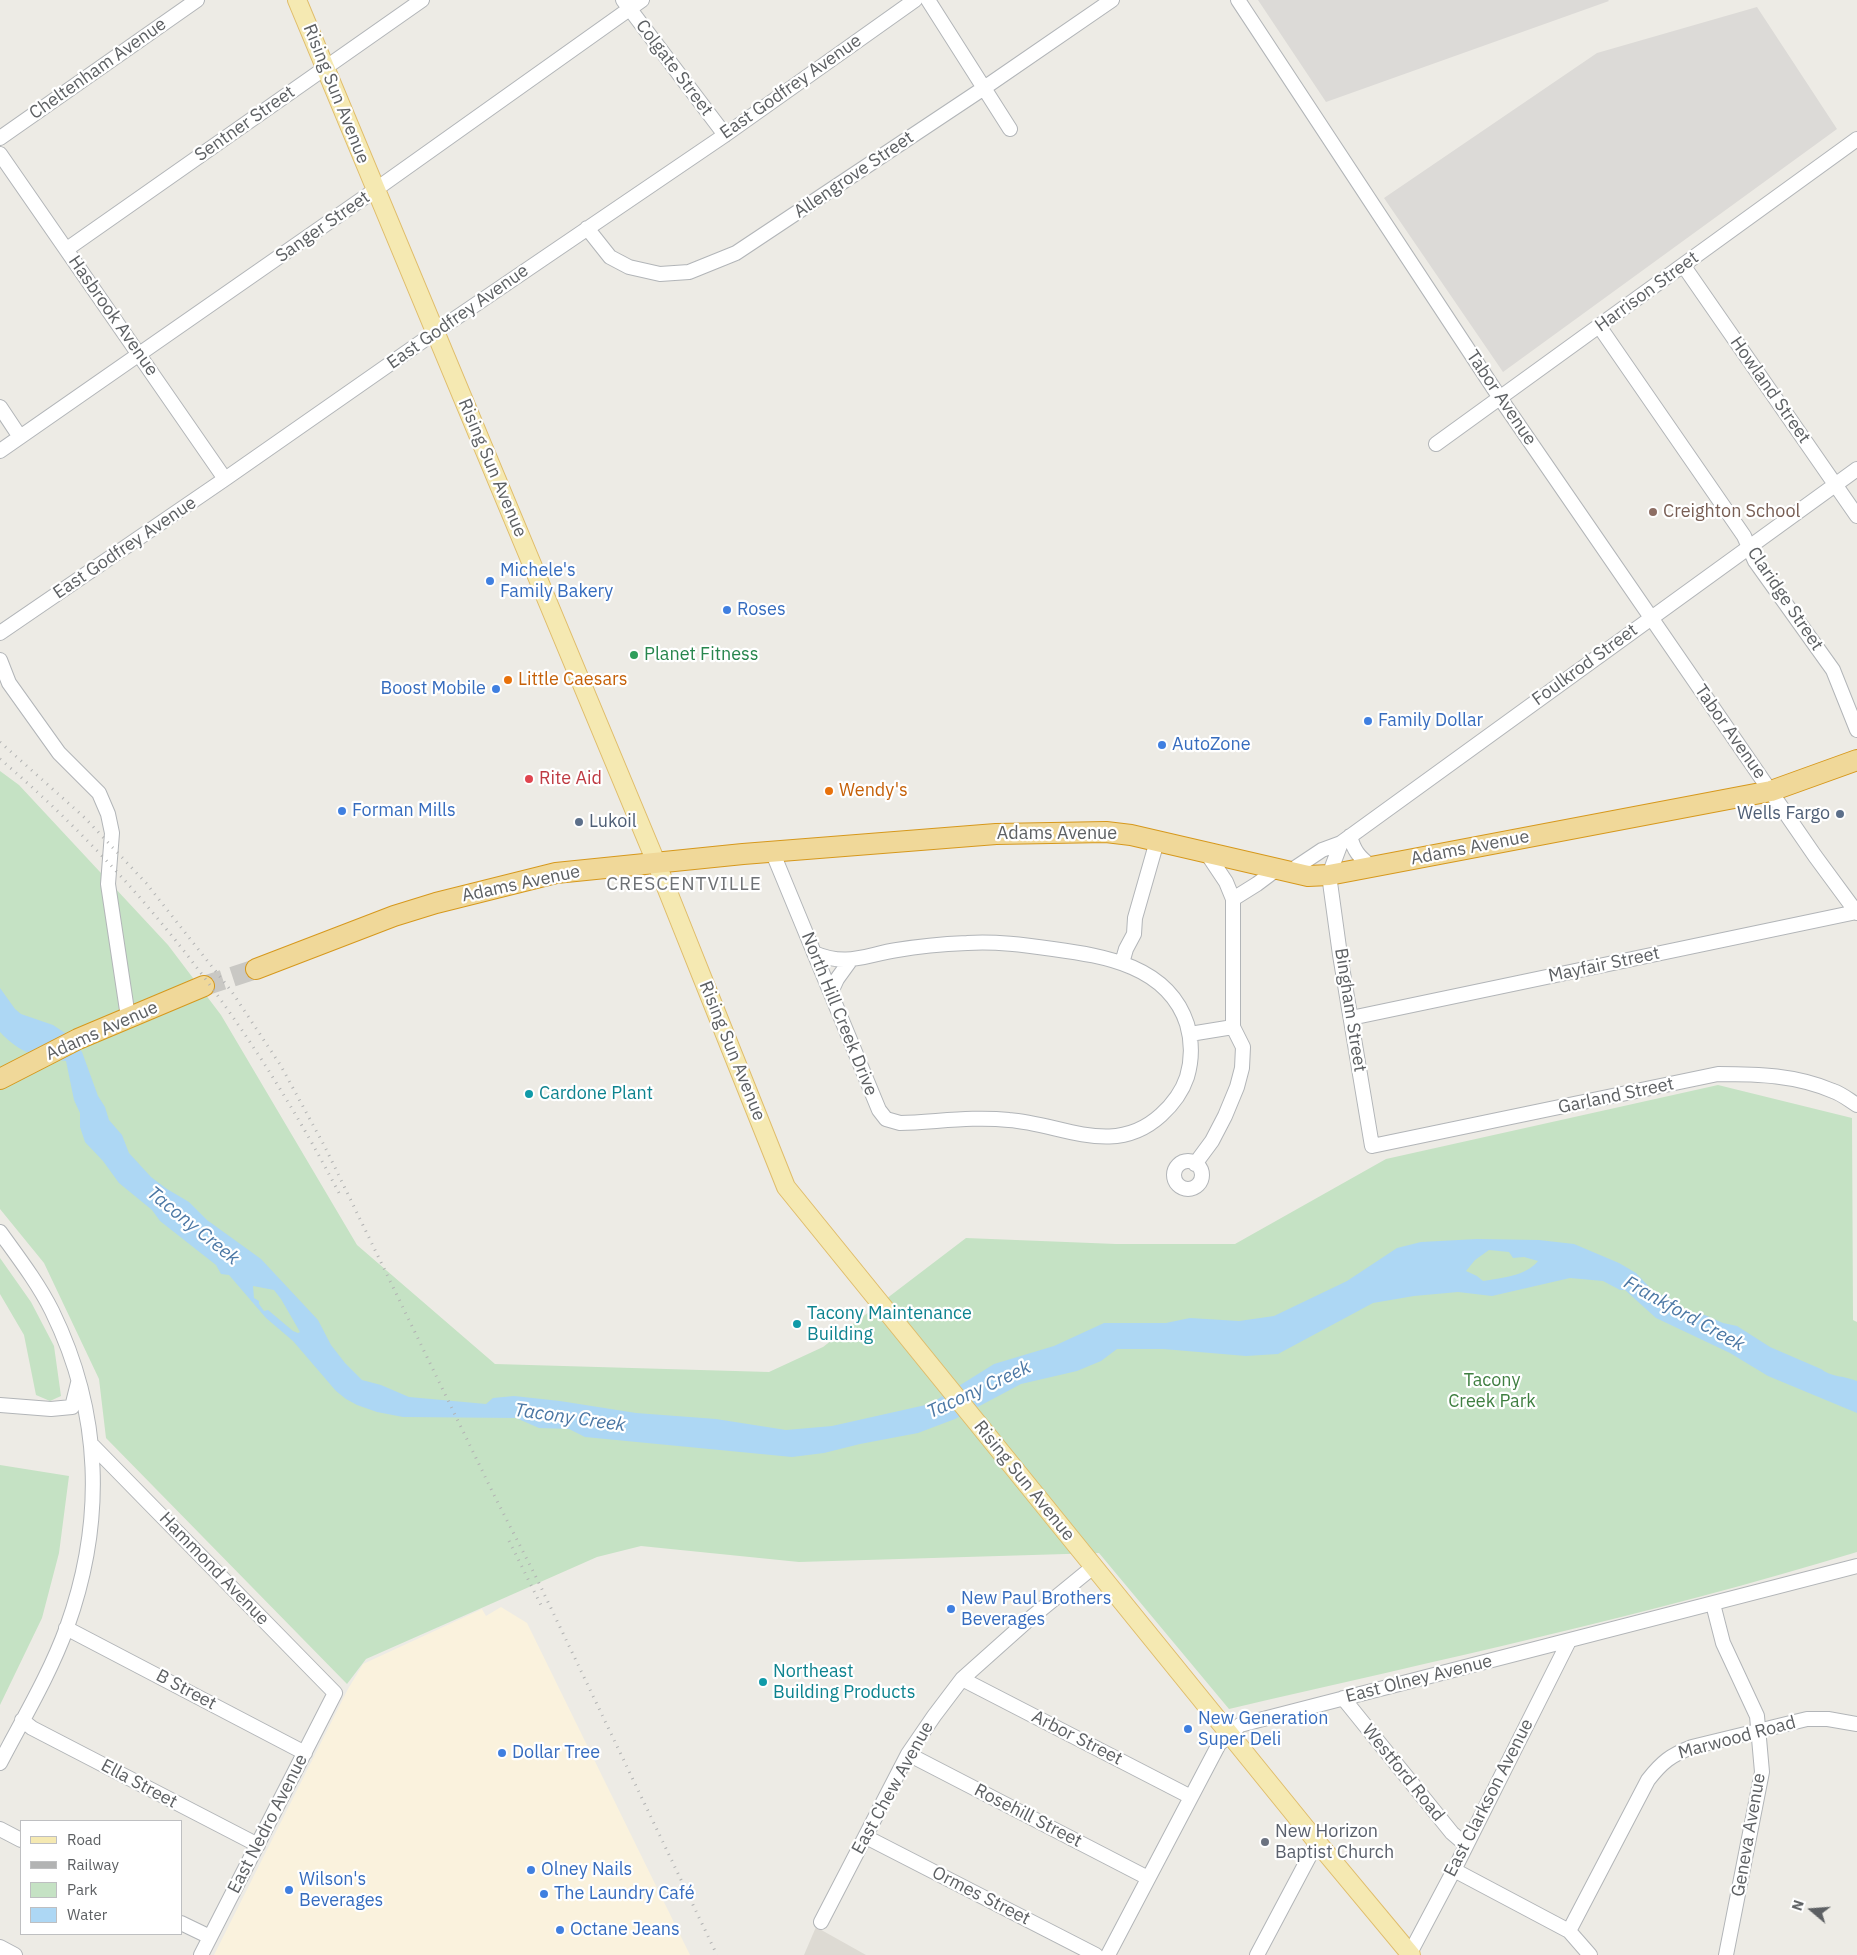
<!DOCTYPE html>
<meta charset="utf-8">
<style>
body{margin:0}
#map{position:relative;width:1857px;height:1955px;overflow:hidden;background:#edebe5;font-family:"IBM Plex Sans",sans-serif}
canvas{display:block}
.legend{position:absolute;left:20px;top:1820px;width:162px;height:115px;box-sizing:border-box;background:#fff;border:1px solid #bebfc1;margin:0;padding:6px 9px;list-style:none;font-size:15px;color:#5d6063}
.legend li{display:flex;align-items:center;gap:10px;height:25px}
.legend b{width:25px;border:1px solid #bebfc1}
.north{position:absolute;left:1787px;top:1885px;width:50px;height:50px;-webkit-text-stroke:4px #fff;paint-order:stroke;rotate:288deg;font-size:14px;font-weight:700;line-height:20px;text-align:center;color:#5d6063}
.north::after{content:'';display:block;margin:auto;width:18px;height:22px;background:#5d6063;clip-path:polygon(50% 0,100% 100%,50% 72%,0 100%)}
</style>
<div id="map">
<canvas width="1857" height="1955"></canvas>
<ul class="legend">
<li><b style="height:6px;background:#f5e9b2"></b>Road</li>
<li><b style="height:6px;background:#b2b3b3"></b>Railway</li>
<li><b style="height:14px;background:#c5e2c4"></b>Park</li>
<li><b style="height:14px;background:#add7f4"></b>Water</li>
</ul>
<div class="north">N</div>
</div>
<script>
const c = document.querySelector('canvas').getContext('2d');
c.lineJoin = 'round';
function paint(path, color) { c.fillStyle = color; c.fill(path, 'evenodd'); }
function trace(path, color, width, dash) { c.strokeStyle = color; c.lineWidth = width; c.lineCap = dash ? 'butt' : 'round'; c.setLineDash(dash || []); c.stroke(path); }
function write(font, color, halo, rows, align = 'center') {
  c.font = font + ' "IBM Plex Sans",sans-serif'; c.lineWidth = 4.5; c.setLineDash([]); c.textBaseline = 'middle'; c.strokeStyle = halo; c.fillStyle = color; for (const [text, x, y, turn = 0] of rows) {
    c.save(); c.translate(x, y); c.rotate((+turn || 0) * Math.PI / 180); c.textAlign = isNaN(turn) ? turn : align; if (halo) c.strokeText(text, 0, 0); c.fillText(text, 0, 0); c.restore();
  }
}
const commercial = new Path2D(`
 M501,1607L527,1623L690,1955H214L348,1689L363,1664L482,1609L486,1616Z`);
const industrial = new Path2D(`
 M1258,0H1608L1609,1L1326,102Z
 M1757,7L1837,129L1503,372L1384,198L1597,53Z`);
const education = new Path2D(`
 M816,1927L866,1955H804Z`);
const green = new Path2D(`
 M0,771L19,785L168,945L221,1015L357,1245L495,1364L769,1372L823,1347L966,1238L1116,1244H1235L1386,1159L1718,1085L1852,1118L1853,1320L1857,1322V1552C1651,1615 1439,1660 1229,1709L1099,1553L799,1562L641,1546L597,1557L366,1659L347,1684L106,1438L99,1379L44,1263L0,1209Z
 M0,1258L31,1302L54,1346L61,1396L50,1401L36,1395L24,1335L0,1294Z
 M0,1465L69,1476L59,1553L42,1618L0,1705Z`);
const water = new Path2D(`
 M0,988L15,1009L21,1014L53,1025L68,1035L82,1052L98,1096L105,1107L109,1120L122,1135L129,1153L151,1177L167,1189L189,1202L207,1220L261,1259L318,1320L331,1345L345,1363L362,1380L381,1385L409,1397L486,1404L493,1398L514,1396L560,1401L636,1413L716,1419L786,1430L832,1426L930,1404L994,1364L1054,1346L1104,1323H1166L1190,1318L1239,1321L1274,1316L1347,1281L1397,1248L1421,1242L1477,1239L1539,1240L1574,1244L1619,1263L1636,1273L1655,1293L1670,1298L1681,1311L1705,1315L1723,1323L1737,1326L1770,1347L1821,1369C1830,1377 1846,1376 1857,1381V1413L1768,1376L1730,1353L1656,1318L1625,1290H1620L1603,1281L1570,1278L1492,1296L1458,1292L1414,1296L1373,1303L1278,1354L1246,1356L1163,1349H1117L1101,1361L1077,1371L1021,1384L955,1419L918,1433L860,1444L824,1453L792,1457L585,1437L569,1429L539,1428L516,1418L403,1417L377,1412L357,1405L346,1399L336,1391L293,1341L266,1318L229,1275L221,1274L216,1265L160,1221L152,1210L119,1183L103,1161L85,1142L80,1127V1113L74,1100L66,1061C36,1057 21,1054 0,1032ZM1489,1250L1509,1252L1513,1258L1524,1257L1538,1261C1526,1276 1501,1278 1483,1281L1477,1276L1466,1271L1475,1260ZM253,1286L274,1290L281,1299L300,1332L298,1333L293,1331L268,1310L264,1311L259,1304V1301L254,1298Z`);
const highwayTunnel = new Path2D(`
 M204,986L256,969`);
const minor = new Path2D(`
 M623,0L725,135
 M928,0L1010,129
 M1238,0L1500,398L1815,856L1857,913
 M0,138L197,0
 M0,154L225,479
 M587,228L610,257L629,267L660,274L689,272L736,253L984,88L1112,0
 M67,249L422,0
 M1683,265L1857,516
 M1599,326L1744,536L1755,561L1833,670L1857,730
 M0,407L20,437
 M1436,444L1857,139
 M0,451L375,190L642,0
 M1857,469L1341,843L1329,875L1340,955L1372,1146L1718,1074C1758,1074 1796,1075 1833,1091C1842,1094 1849,1100 1857,1105
 M0,633L225,479L447,324L725,135L915,0
 M0,660L9,683L59,753L99,793L108,814L112,833L108,884L128,1017
 M1350,836C1354,851 1359,857 1371,866
 M772,851L879,1110L886,1119L900,1123C936,1122 973,1116 1009,1120C1063,1124 1114,1158 1161,1115C1172,1105 1182,1092 1187,1077C1192,1060 1192,1041 1187,1024C1168,966 1105,956 1053,949C1025,945 995,941 967,943C944,944 920,946 897,950C865,955 847,967 814,953
 M1206,852L1226,882L1233,899L1257,884L1277,869
 M1289,872L1322,850L1341,843
 M1122,963L1126,949L1134,934L1135,918L1157,841
 M831,992L837,979L850,961
 M1351,1018L1856,912
 M1190,1034L1233,1027
 M1174 1175a14 14 0 1 1 28 0a14 14 0 1 1-28 0Z
 M1195,1164L1212,1141L1225,1116L1237,1087L1242,1068L1243,1047L1233,1027V899
 M0,1232C18,1257 38,1283 52,1311C102,1413 105,1521 67,1627C50,1674 23,1719 0,1763
 M0,1405L51,1409L72,1407L78,1383
 M93,1446L335,1693L201,1955
 M1713,1604L1723,1643L1757,1716L1762,1772L1726,1955
 M66,1628L305,1753
 M962,1679L1191,1797
 M1343,1698L1452,1833L1466,1845
 M22,1720L32,1728L258,1845
 M908,1754L1148,1878
 M0,1829L21,1840
 M866,1837L1096,1955
 M1454,1870L1569,1931L1590,1955
 M821,1922L908,1754L934,1716L962,1679L1027,1621L1093,1567
 M181,1923L210,1937
 M1569,1931L1648,1780C1662,1762 1671,1755 1692,1747L1807,1719H1828L1857,1724
 M0,1947L15,1955
 M1108,1955L1219,1744L1240,1725L1857,1566
 M1257,1955L1317,1842
 M1409,1955L1454,1870L1569,1641`);
const major = new Path2D(`
 M297,0L656,862L786,1187L1317,1842L1411,1955`);
const highway = new Path2D(`
 M256,969L394,916L436,903L556,873L743,854L996,834L1106,832L1131,835L1308,876L1329,875L1771,791L1857,760
 M0,1079L78,1039L204,986`);
const rail = new Path2D(`
 M0,742L85,818L146,883L232,992L281,1066L325,1147L493,1493L537,1579L717,1955
 M0,759C143,881 254,1029 340,1195
 M509,1541L543,1609`);
const markers = [
 [1653,512,5,"#8d6e63"],
 [490,581,5,"#3f7fe0"],
 [727,610,5,"#3f7fe0"],
 [634,655,5,"#2e9e5b"],
 [508,680,5,"#e8710a"],
 [496,689,5,"#3f7fe0"],
 [1368,721,5,"#3f7fe0"],
 [1162,745,5,"#3f7fe0"],
 [529,779,5,"#e0444e"],
 [829,791,5,"#e8710a"],
 [342,811,5,"#3f7fe0"],
 [1840,814,5,"#5c6f8a"],
 [579,822,5,"#5c6f8a"],
 [529,1094,5,"#0f9aa8"],
 [797,1324,5,"#0f9aa8"],
 [951,1609,5,"#3f7fe0"],
 [763,1682,5,"#0f9aa8"],
 [1188,1729,5,"#3f7fe0"],
 [502,1753,5,"#3f7fe0"],
 [1265,1842,5,"#6b7280"],
 [531,1870,5,"#3f7fe0"],
 [289,1890,5,"#3f7fe0"],
 [544,1894,5,"#3f7fe0"],
 [560,1930,5,"#3f7fe0"]
];
const streetNames = [
 ["Colgate Street",674,68,53],
 ["Cheltenham Avenue",98,69,-35],
 ["East Godfrey Avenue",791,87,-35],
 ["Rising Sun Avenue",336,94,68],
 ["Sentner Street",245,124,-35],
 ["Allengrove Street",854,175,-34],
 ["Sanger Street",323,227,-35],
 ["Harrison Street",1647,292,-36],
 ["Hasbrook Avenue",113,316,55],
 ["East Godfrey Avenue",458,317,-35],
 ["Howland Street",1770,390,55],
 ["Tabor Avenue",1501,398,56],
 ["Rising Sun Avenue",492,468,67],
 ["East Godfrey Avenue",125,548,-34],
 ["Claridge Street",1785,599,56],
 ["Foulkrod Street",1585,665,-36],
 ["Tabor Avenue",1730,732,55],
 ["Adams Avenue",1057,834],
 ["Adams Avenue",1470,848,-11],
 ["Adams Avenue",521,884,-12],
 ["Mayfair Street",1604,965,-12],
 ["Bingham Street",1350,1010,81],
 ["North Hill Creek Drive",839,1014,68],
 ["Adams Avenue",102,1031,-24],
 ["Rising Sun Avenue",732,1051,68],
 ["Garland Street",1616,1096,-12],
 ["Rising Sun Avenue",1024,1481,51],
 ["Hammond Avenue",214,1569,46],
 ["East Olney Avenue",1419,1679,-14],
 ["B Street",186,1690,28],
 ["Arbor Street",1077,1738,27],
 ["Marwood Road",1737,1738,-15],
 ["Westford Road",1403,1773,51],
 ["Ella Street",139,1784,28],
 ["East Chew Avenue",893,1788,-61],
 ["East Clarkson Avenue",1489,1798,-63],
 ["Rosehill Street",1028,1816,27],
 ["East Nedro Avenue",268,1824,-63],
 ["Geneva Avenue",1749,1835,-80],
 ["Ormes Street",981,1896,27]
];
const educationNames = [
 ["Creighton School",1663,512]
];
const shopNames = [
 ["Michele's",500,571],
 ["Family Bakery",500,592],
 ["Roses",737,610],
 ["Boost Mobile",486,689,"right"],
 ["Family Dollar",1378,721],
 ["AutoZone",1172,745],
 ["Forman Mills",352,811],
 ["New Paul Brothers",961,1599],
 ["Beverages",961,1620],
 ["New Generation",1198,1719],
 ["Super Deli",1198,1740],
 ["Dollar Tree",512,1753],
 ["Olney Nails",541,1870],
 ["Wilson's",299,1880],
 ["Beverages",299,1901],
 ["The Laundry Café",554,1894],
 ["Octane Jeans",570,1930]
];
const leisureNames = [
 ["Planet Fitness",644,655]
];
const foodNames = [
 ["Little Caesars",518,680],
 ["Wendy's",839,791]
];
const healthNames = [
 ["Rite Aid",539,779]
];
const serviceNames = [
 ["Wells Fargo",1830,814],
 ["Lukoil",589,822,"left"]
];
const cultureNames = [
 ["Cardone Plant",539,1094],
 ["Tacony Maintenance",807,1314],
 ["Building",807,1335],
 ["Northeast",773,1672],
 ["Building Products",773,1693]
];
const parkNames = [
 ["Tacony",1492,1381],
 ["Creek Park",1492,1402]
];
const worshipNames = [
 ["New Horizon",1275,1832],
 ["Baptist Church",1275,1853]
];
const neighbourhoodNames = [
 ["CRESCENTVILLE",684,885]
];
const waterNames = [
 ["Tacony Creek",193,1226,39],
 ["Frankford Creek",1684,1314,29],
 ["Tacony Creek",979,1390,-25],
 ["Tacony Creek",570,1418,8]
];
paint(commercial, '#faf2dd');
paint(industrial, '#dcdad7');
paint(education, '#dddad3');
paint(green, '#c5e2c4');
paint(water, '#add7f4');
trace(highwayTunnel, '#c9c8c4', 20, [20, 10]);
trace(minor, '#b2b5b8', 16);
trace(major, '#e0bd6b', 20);
trace(highway, '#d6981c', 22);
trace(minor, '#fff', 14);
trace(major, '#f5e9b2', 18);
trace(highway, '#f0d899', 20);
trace(rail, '#b2b3b3', 3, [1, 6]);
for (const [x, y, r, color] of markers) { const dot = new Path2D(); dot.arc(x, y, r, 0, 2 * Math.PI); c.fillStyle = color; c.fill(dot); trace(dot, '#fff', 2); }
write('18px', '#5d6063', '#fff', streetNames);
write('18px', '#785e54', '#fff', educationNames, 'left');
write('18px', '#366cbe', '#fff', shopNames, 'left');
write('18px', '#27864d', '#fff', leisureNames, 'left');
write('18px', '#c56008', '#fff', foodNames, 'left');
write('18px', '#be3a42', '#fff', healthNames, 'left');
write('18px', '#4e5e75', '#fff', serviceNames, 'right');
write('18px', '#0d838f', '#fff', cultureNames, 'left');
write('18px', '#3f7f41', '#fff', parkNames);
write('18px', '#5b616d', '#fff', worshipNames, 'left');
c.letterSpacing = '1px';
write('19px', '#6e7175', '#fff', neighbourhoodNames);
c.letterSpacing = '0px';
write('italic 19px', '#4c78a5', '#fff', waterNames);
</script>
